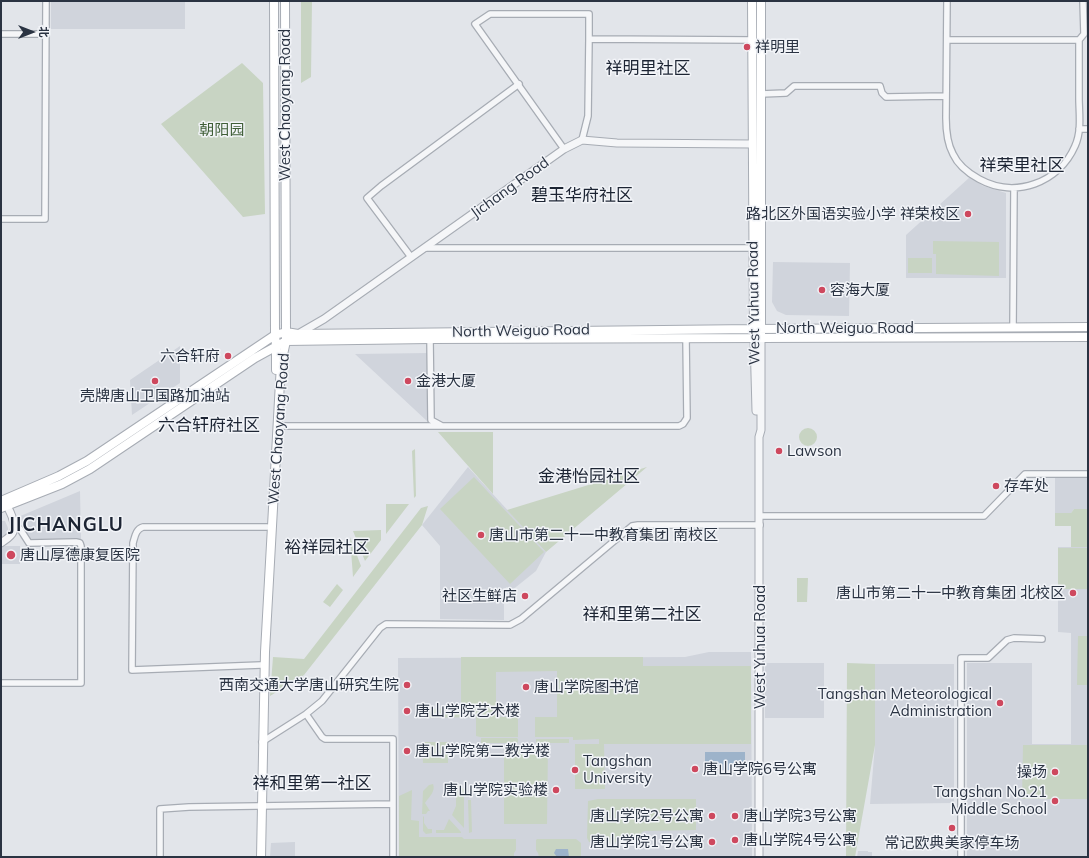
<!DOCTYPE html>
<meta charset="utf-8">
<style>
body{margin:0}
#map{position:relative;width:1089px;height:858px;overflow:hidden;background:#e2e5ea;font-family:Mulish,"Noto Sans SC",sans-serif}
canvas{display:block}
.frame{position:absolute;inset:0;border:2px solid #2a3342;pointer-events:none}
.north{position:absolute;left:12px;top:12px;width:40px;height:40px;-webkit-text-stroke:3px #f2f4f8;paint-order:stroke;rotate:90deg;font-size:11px;font-weight:700;line-height:16px;text-align:center;color:#2a3342}
.north::after{content:'';display:block;margin:auto;width:14px;height:18px;background:#2a3342;clip-path:polygon(50% 0,100% 100%,50% 72%,0 100%)}
</style>
<div id="map">
<canvas width="1089" height="858"></canvas>
<div class="frame"></div>
<div class="north">北</div>
</div>
<script>
const c = document.querySelector('canvas').getContext('2d');
c.lineJoin = 'round';
function paint(path, color) { c.fillStyle = color; c.fill(path, 'evenodd'); }
function trace(path, color, width, dash) { c.strokeStyle = color; c.lineWidth = width; c.lineCap = dash ? 'butt' : 'round'; c.setLineDash(dash || []); c.stroke(path); }
function write(font, color, halo, rows, align = 'center') {
  c.font = font + ' Mulish,"Noto Sans SC",sans-serif'; c.lineWidth = 3; c.setLineDash([]); c.textBaseline = 'middle'; c.strokeStyle = halo; c.fillStyle = color; for (const [text, x, y, turn = 0] of rows) {
    c.save(); c.translate(x, y); c.rotate((+turn || 0) * Math.PI / 180); c.textAlign = isNaN(turn) ? turn : align; if (halo) c.strokeText(text, 0, 0); c.fillText(text, 0, 0); c.restore();
  }
}
const built = new Path2D(`
 M51,1H185V29H51Z
 M970,177L983,186L1006,193V278H906V235Z
 M773,262L850,263L849,316L786,315L777,311L772,302Z
 M180,346V383L132,415L130,380Z
 M428,353V422L355,354Z
 M468,467L546,552L536,571L511,591L507,587L504,589V620L440,619V546L422,525Z
 M1055,478H1088V509H1074L1071,513H1055Z
 M80,491L81,539H29L18,517Z
 M1,521H5L8,528V533L1,537Z
 M1,546H20V564H1Z
 M1058,547H1088V857H967V663H1032V744H1071V633L1058,632Z
 M709,652H751L752,857H399L398,658L685,657Z
 M765,663H824V718H765Z
 M875,664H954V803L870,804L875,745Z
 M295,842V857H270L271,843Z
 M858,851H868V852H872V857H857Z`);
const green = new Path2D(`
 M301,1H312L311,77L301,83Z
 M242,63L263,83L265,214L243,217L161,124Z
 M933,241L999,242V276L936,274V254H933Z
 M908,258H932V273H908Z
 M799 437a9 9 0 1 1 18 0a9 9 0 1 1-18 0Z
 M438,432H493V494Z
 M415,449L416,496L414,498L412,451Z
 M647,467L546,552L507,510Z
 M474,477L544,552L510,584L440,509Z
 M386,504H409L386,534Z
 M428,506L422,525L304,675L270,696L273,657L304,659L421,508Z
 M1074,509H1088V547H1071V526H1055V513H1071Z
 M381,530V540L365,561L353,531Z
 M350,537L361,566L353,577Z
 M1058,548H1088V589H1058Z
 M797,578H808L807,602H797Z
 M337,584L343,590L330,607L323,602Z
 M1078,636H1088V685H1077Z
 M461,657H643V666H751V744H604L605,789H575V744H599V739L573,740V737H535V717H557V671L496,672V717H518V737H480L476,736V717L423,718V709L461,708Z
 M847,663L875,664V745L855,857H846Z
 M481,738H517L518,739V742L517,743H481Z
 M536,739H569V743H536Z
 M422,742H448V763H423Z
 M1023,745H1088V799H1022Z
 M504,746H548L547,824H504Z
 M433,784C436,791 429,797 425,803L430,811H428L426,814H422L423,791L429,785Z
 M456,784L460,785L464,790V828L452,815L456,806Z
 M412,790L411,820L419,821V837H462L464,839H516V850L514,853V857H399V796Z
 M598,799H696V830L645,831L642,832L634,842L593,843L589,842L587,838L588,801Z
 M468,800H471L472,832L469,833Z
 M424,816V823L428,829H432V833L426,834L423,831V817Z
 M449,819L461,832V833H436V830H444Z
 M537,839H576L581,843V857H539L538,853L536,850V840Z`);
const water = new Path2D(`
 M705,752H745V770H705Z
 M556,849H568L569,857H557L554,853Z`);
const minor = new Path2D(`
 M1,34H45
 M947,40H1079C1079,59 1079,78 1079,98C1079,113 1082,131 1075,146C1059,183 1015,199 979,179C968,173 958,165 953,154C947,143 946,131 946,118L947,1
 M1079,40L1084,34L1083,1
 M761,94L786,93L794,86H880L882,93L886,97L946,96
 M1079,129H1088
 M582,140L588,116L589,39L752,40
 M564,149L475,24L490,14H589V39
 M1,219H45L46,1
 M425,248H753
 M411,257L367,198L381,186L519,84
 M1013,327L1014,188
 M430,339L431,420L442,426H679L683,424L687,418L686,338
 M277,426H440
 M760,516H984L1025,474H1088
 M261,665L132,670L133,543C135,536 136,529 143,527H267
 M1,683H81V546L80,543L76,542L29,543L20,529L14,526
 M306,714L322,737L325,739H393V857
 M262,742L306,714L322,701L380,628L386,624L510,625L521,619L632,526L638,525H760
 M160,857V809L189,807L393,804
 M961,857V658H988L1007,640L1014,638L1042,639`);
const tertiary = new Path2D(`
 M298,334L324,319L564,149L582,140L617,143L752,144
 M754,338L756,411
 M1,543C5,540 11,537 13,532C17,524 9,508 4,502
 M759,857V437L761,430V339`);
const secondary = new Path2D(`
 M274,1L275,335L276,345V370
 M752,1L754,334
 M761,1V334
 M1,501L59,476L87,461L275,335L286,332L298,334L754,329L1088,327
 M1,508L62,484L90,469L255,358L286,341L430,339L1088,337
 M261,857L265,652L281,364L286,341V332L285,1`);
const markers = [
 [747,47,4,"#ce485e"],
 [968,214,4,"#ce485e"],
 [822,290,4,"#ce485e"],
 [228,356,4,"#ce485e"],
 [155,381,4,"#ce485e"],
 [408,381,4,"#ce485e"],
 [779,451,4,"#ce485e"],
 [996,486,4,"#ce485e"],
 [481,535,4,"#ce485e"],
 [11,555,5,"#ce485e"],
 [1073,593,4,"#ce485e"],
 [525,596,4,"#ce485e"],
 [407,685,4,"#ce485e"],
 [526,687,4,"#ce485e"],
 [1000,703,4,"#ce485e"],
 [407,711,4,"#ce485e"],
 [407,751,4,"#ce485e"],
 [695,769,4,"#ce485e"],
 [575,770,4,"#ce485e"],
 [1055,772,4,"#ce485e"],
 [556,790,4,"#ce485e"],
 [1055,801,4,"#ce485e"],
 [712,816,4,"#ce485e"],
 [735,816,4,"#ce485e"],
 [952,828,4,"#ce485e"],
 [735,840,4,"#ce485e"],
 [712,842,4,"#ce485e"]
];
const poiNames = [
 ["祥明里",755,47],
 ["路北区外国语实验小学 祥荣校区",960,214,"right"],
 ["容海大厦",830,290],
 ["六合轩府",220,356,"right"],
 ["金港大厦",416,381],
 ["壳牌唐山卫国路加油站",155,396,"center"],
 ["Lawson",787,451],
 ["存车处",1004,486],
 ["唐山市第二十一中教育集团 南校区",489,535],
 ["唐山厚德康复医院",20,555],
 ["唐山市第二十一中教育集团 北校区",1065,593,"right"],
 ["社区生鲜店",517,596,"right"],
 ["西南交通大学唐山研究生院",399,685,"right"],
 ["唐山学院图书馆",534,687],
 ["Tangshan Meteorological",992,694,"right"],
 ["Administration",992,711,"right"],
 ["唐山学院艺术楼",415,711],
 ["唐山学院第二教学楼",415,751],
 ["Tangshan",583,761],
 ["University",583,778],
 ["唐山学院6号公寓",703,769],
 ["操场",1047,772,"right"],
 ["唐山学院实验楼",548,790,"right"],
 ["Tangshan No.21",1047,792,"right"],
 ["Middle School",1047,809,"right"],
 ["唐山学院2号公寓",704,816,"right"],
 ["唐山学院3号公寓",743,816],
 ["唐山学院4号公寓",743,840],
 ["唐山学院1号公寓",704,842,"right"],
 ["常记欧典美家停车场",952,843,"center"]
];
const streetNames = [
 ["West Chaoyang Road",285,105,-90],
 ["Jichang Road",510,188,-36],
 ["West Yuhua Road",754,303,-91],
 ["North Weiguo Road",845,328],
 ["North Weiguo Road",521,331,-1],
 ["West Chaoyang Road",279,429,-86],
 ["West Yuhua Road",760,647,-90]
];
const parkNames = [
 ["朝阳园",222,130]
];
const quarterNames = [
 ["祥明里社区",648,69],
 ["祥荣里社区",1022,166],
 ["碧玉华府社区",582,196],
 ["六合轩府社区",209,426],
 ["金港怡园社区",589,477],
 ["裕祥园社区",327,548],
 ["祥和里第二社区",642,615],
 ["祥和里第一社区",312,784]
];
const districtNames = [
 ["JICHANGLU",66,525]
];
paint(built, '#d0d4dc');
paint(green, '#c8d4c3');
paint(water, '#9db3ca');
trace(minor, '#a7acb4', 8);
trace(tertiary, '#a7acb4', 9);
trace(secondary, '#a7acb4', 10);
trace(minor, '#f5f6f8', 5.5);
trace(tertiary, '#f5f6f8', 7);
trace(secondary, '#fff', 8);
for (const [x, y, r, color] of markers) { const dot = new Path2D(); dot.arc(x, y, r, 0, 2 * Math.PI); c.fillStyle = color; c.fill(dot); trace(dot, '#f2f4f8', 1.5); }
write('15px', '#2a3342', '#f2f4f8', poiNames, 'left');
write('15px', '#2a3342', '#f2f4f8', streetNames);
write('15px', '#3f5e37', '#f2f4f8', parkNames);
write('17px', '#1c2433', '#f2f4f8', quarterNames);
c.letterSpacing = '1px';
write('bold 19px', '#1c2433', '#f2f4f8', districtNames);
c.letterSpacing = '0px';
</script>
